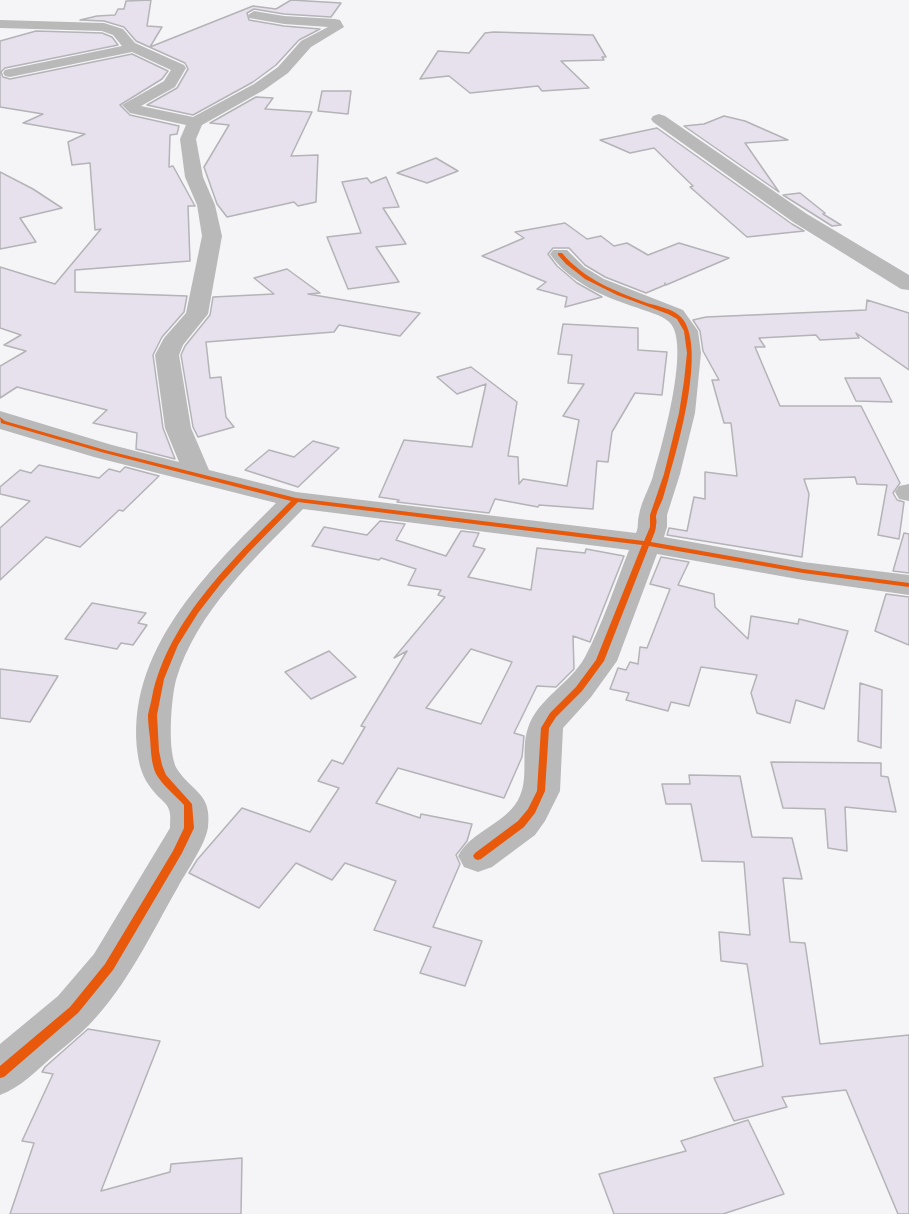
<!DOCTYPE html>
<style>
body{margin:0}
canvas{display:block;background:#f5f4f7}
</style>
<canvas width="909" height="1214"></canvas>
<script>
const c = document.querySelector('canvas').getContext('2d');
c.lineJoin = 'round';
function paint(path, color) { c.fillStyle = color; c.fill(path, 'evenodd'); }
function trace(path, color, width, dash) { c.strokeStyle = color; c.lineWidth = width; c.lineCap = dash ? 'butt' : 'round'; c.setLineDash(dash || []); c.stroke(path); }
const building = new Path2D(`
 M151,0L147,26L162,27L150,47L253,6L276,9L291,0L341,3L331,17L284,14L254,9L247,13L249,20L284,26L320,29L299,40L276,65L253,82L193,115L147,105L177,88L188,69L185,63L136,41L124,27L104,21L80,20L97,16L115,15L118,9H124L126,1Z
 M36,31L102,33L112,37L118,45L5,68L1,72L3,77L10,79L132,54L168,71L162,79L120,105L130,115L179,126L177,134L170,135L169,167L173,166L195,206H188L190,261L75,270V292L187,296L184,312L162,337L153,355L163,428L175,459L136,449L137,433L93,423L107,410L17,387L0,398V366L26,351L4,345L21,335L0,328V267L55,284L101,229L95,230L90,163L72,165L68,142L85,134L23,123L43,114L0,107V41Z
 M494,32L593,35L606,57H602L604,60L561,61L589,88L542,91L538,86L470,93L449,76L420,79L438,51L469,53L485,33Z
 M322,91H351L348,114L318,111Z
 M256,97L273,98L265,109L312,112L291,156L318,155L316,202L298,206L294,202L227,217L217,204L204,167L229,125L210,123Z
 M724,116L745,121L788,140L745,143L779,192L684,126L704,124Z
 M657,128L792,224L804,231L747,237L690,187L693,186L654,148L630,153L600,140Z
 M436,158L458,171L427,183L397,173Z
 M0,172L33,189L62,208L20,218L36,242L0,249Z
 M386,177L399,207L383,208L406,244L376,247L399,282L348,289L327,237L361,233L342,182L367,178L371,183Z
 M800,193L825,213L823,214L841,225L832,226L783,195Z
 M565,223L587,239L601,236L614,246L627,243L648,255L679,243L729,258L666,285L665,283V285L646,293L605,277L585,265L569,248H553L548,254L557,266L577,283L602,297L565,307L567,297L537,289L546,282L482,256L524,238L515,232Z
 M287,269L320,293L308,294L420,313L400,336L339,325L334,332L206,342L210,378L221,377L226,417L234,427L198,437L193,427L181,355L185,346L210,315L213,297L274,294L254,278Z
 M867,300L909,313V370L856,333L859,338L820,340L816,335L759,338L765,347H755L780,406H861L900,483L893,493L897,500L904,502L899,539L878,535L887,485L857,484L855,477L804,479L809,494L802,557L667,535L669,528L687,531L694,497L705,499V472L737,476L731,423H724L712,380H719L703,351L700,331L693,320L706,317L866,310Z
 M563,324L638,328V350L667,352L662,395L635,393L612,432L608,462L597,461L593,509L539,505L538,507L495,499L489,513L397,502L399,500L379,497L404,440L472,447L486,384L457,394L437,377L471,367L517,402L508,456L518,457L519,484L523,479L567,486L579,420L563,416L584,384L568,383L572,355L558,354Z
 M845,378H880L892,402L856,401Z
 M313,441L339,448L298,487L245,470L269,450L294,457Z
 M39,465L99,478L109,469L120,472L125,467L159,476L123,511L119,510L80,547L46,537L0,580V528L30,501L0,494V487L20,470L31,473Z
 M380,521L405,524L396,540L446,556L461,531L479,533L473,546L485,549L468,577L531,590L537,548L585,553L586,549L624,556L590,642L573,636L574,669L556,687L537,686L514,733L524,736L522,757L504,798L398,768L376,803L420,818L421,814L472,824L467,841L456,855L460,864L433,927L482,941L465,986L420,973L431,947L374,930L396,881L345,863L332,880L296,863L259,908L189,873L197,860L242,808L310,832L339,788L318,781L332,760L343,764L365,727L361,726L407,651L394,658L445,597L438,595L441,590L408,585L416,569L381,558L379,560L312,546L324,527L367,535ZM471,649L512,662L481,724L426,708Z
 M904,533L909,534V573L893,571Z
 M661,557L689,562L678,585L714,594L715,607L748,639L751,616L798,624L799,619L848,631L824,709L796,700L790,723L757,713L751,693L757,675L701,667L689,706L671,702L668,711L626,700L629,693L610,689L618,668L626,670L630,662L638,664L640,647L647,648L670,589L650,584Z
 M886,594L909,597V645L875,631Z
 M92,603L146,613L138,623L147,625L133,645L121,643L117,649L65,639Z
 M329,651L356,677L311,699L285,672Z
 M0,669L58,676L30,722L0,718Z
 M860,683L882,690L881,748L858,741Z
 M771,762L881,763V776L888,777L896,812L845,807L847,851L828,848L825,809L783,808Z
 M689,775L740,776L752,837L792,838L802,879L783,878L790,942L805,943L820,1044L909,1035V1214H898L846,1090L782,1097L787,1107L734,1121L714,1078L763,1066L747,964L721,961L719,932L750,935L744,862L702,861L691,804H666L662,784H690Z
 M88,1029L160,1041L101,1191L170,1172L171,1164L242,1158L241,1214H10L34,1143L22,1141L53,1074L42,1072L45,1067Z
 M748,1120L784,1194L723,1214H614L599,1174L686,1151L681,1141Z`);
const minor = new Path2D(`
 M254,11L284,16L335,19L340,20L344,27L311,47L288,73L264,90L202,125L196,139L203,177L215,205L222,236L208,314L183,345L179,355L191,428L209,470L296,492L636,533C639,527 637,522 639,515C641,502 649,489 653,476C661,449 693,339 668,321C659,314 648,312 638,308C605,297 571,284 550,254L553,250H567L584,267L604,279L683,310L698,331L701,353L695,413L680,474L667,515V527L664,537L803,562L909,575V595L803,580L657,554L617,661L591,697L563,728L560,791L545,821L535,835L492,867L478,872L464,867L458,856C471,831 504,825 518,800C530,779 520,751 528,728C537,699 571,683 585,657C603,623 615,585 629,550L303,509C255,558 196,612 176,680C171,699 167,752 177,769C192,792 212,793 208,827C206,844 186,872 178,887C151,934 127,986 89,1025C77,1037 64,1047 51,1058C35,1072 21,1087 0,1095V1044L58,996L94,954L170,828C170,822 171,815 169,810C168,804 159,798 155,793C145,782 140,770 138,756C123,652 208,571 276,503L94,457L0,429V411L112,445L179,462L165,428L155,355L164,338L186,313L202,236L197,205L185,177L180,139L186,125L130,113L122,105L164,81L171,70L132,52L10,77L5,76L3,73L5,70L122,46L113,35L102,31L0,28V20L104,23L123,29L135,43L184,65L186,68L175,87L141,106L193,117L254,84L278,67L301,41L328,27L284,24L249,18L248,15Z
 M659,114L665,116L807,214L909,275V290L901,289L793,222L653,122L651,119L653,116Z
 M909,484V501L899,499L895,492L899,486Z`);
const cycleway = new Path2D(`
 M558,253H562C585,280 615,291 647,303C658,306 673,309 681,317C707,344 679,443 669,477C667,484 665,491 663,498C661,504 657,510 656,516C656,519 657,522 656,525C656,531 653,536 651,542L803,569L909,583V587L803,573L649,546L604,661L582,691L556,717L549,728L545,791L535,813L524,827L481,859L478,860L475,859L473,856L475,853L518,821L528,809L537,791L541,728L550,713L576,687L596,660L642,545L298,502L248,553L222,582L198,613L178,645L164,679L157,715L159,751L162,765L166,775L192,804L194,828L182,853L113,970L78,1013L4,1077L0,1078V1066L70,1007L105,964L173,851L184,828V805C175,795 163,786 156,774C151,763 151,750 150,738C149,731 148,722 148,715C149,709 151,703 152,697C168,619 237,555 291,501L101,452L1,423L0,417L5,421L105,450L296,498L644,541L650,527V515L664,474L679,413L684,381L687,353L684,331L677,319L668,314L617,295L585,279L566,264L558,255Z`);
paint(building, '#e7e1ee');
trace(building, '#b4b3b6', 1.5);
paint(minor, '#bab9ba');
paint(cycleway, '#e8590c');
</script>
